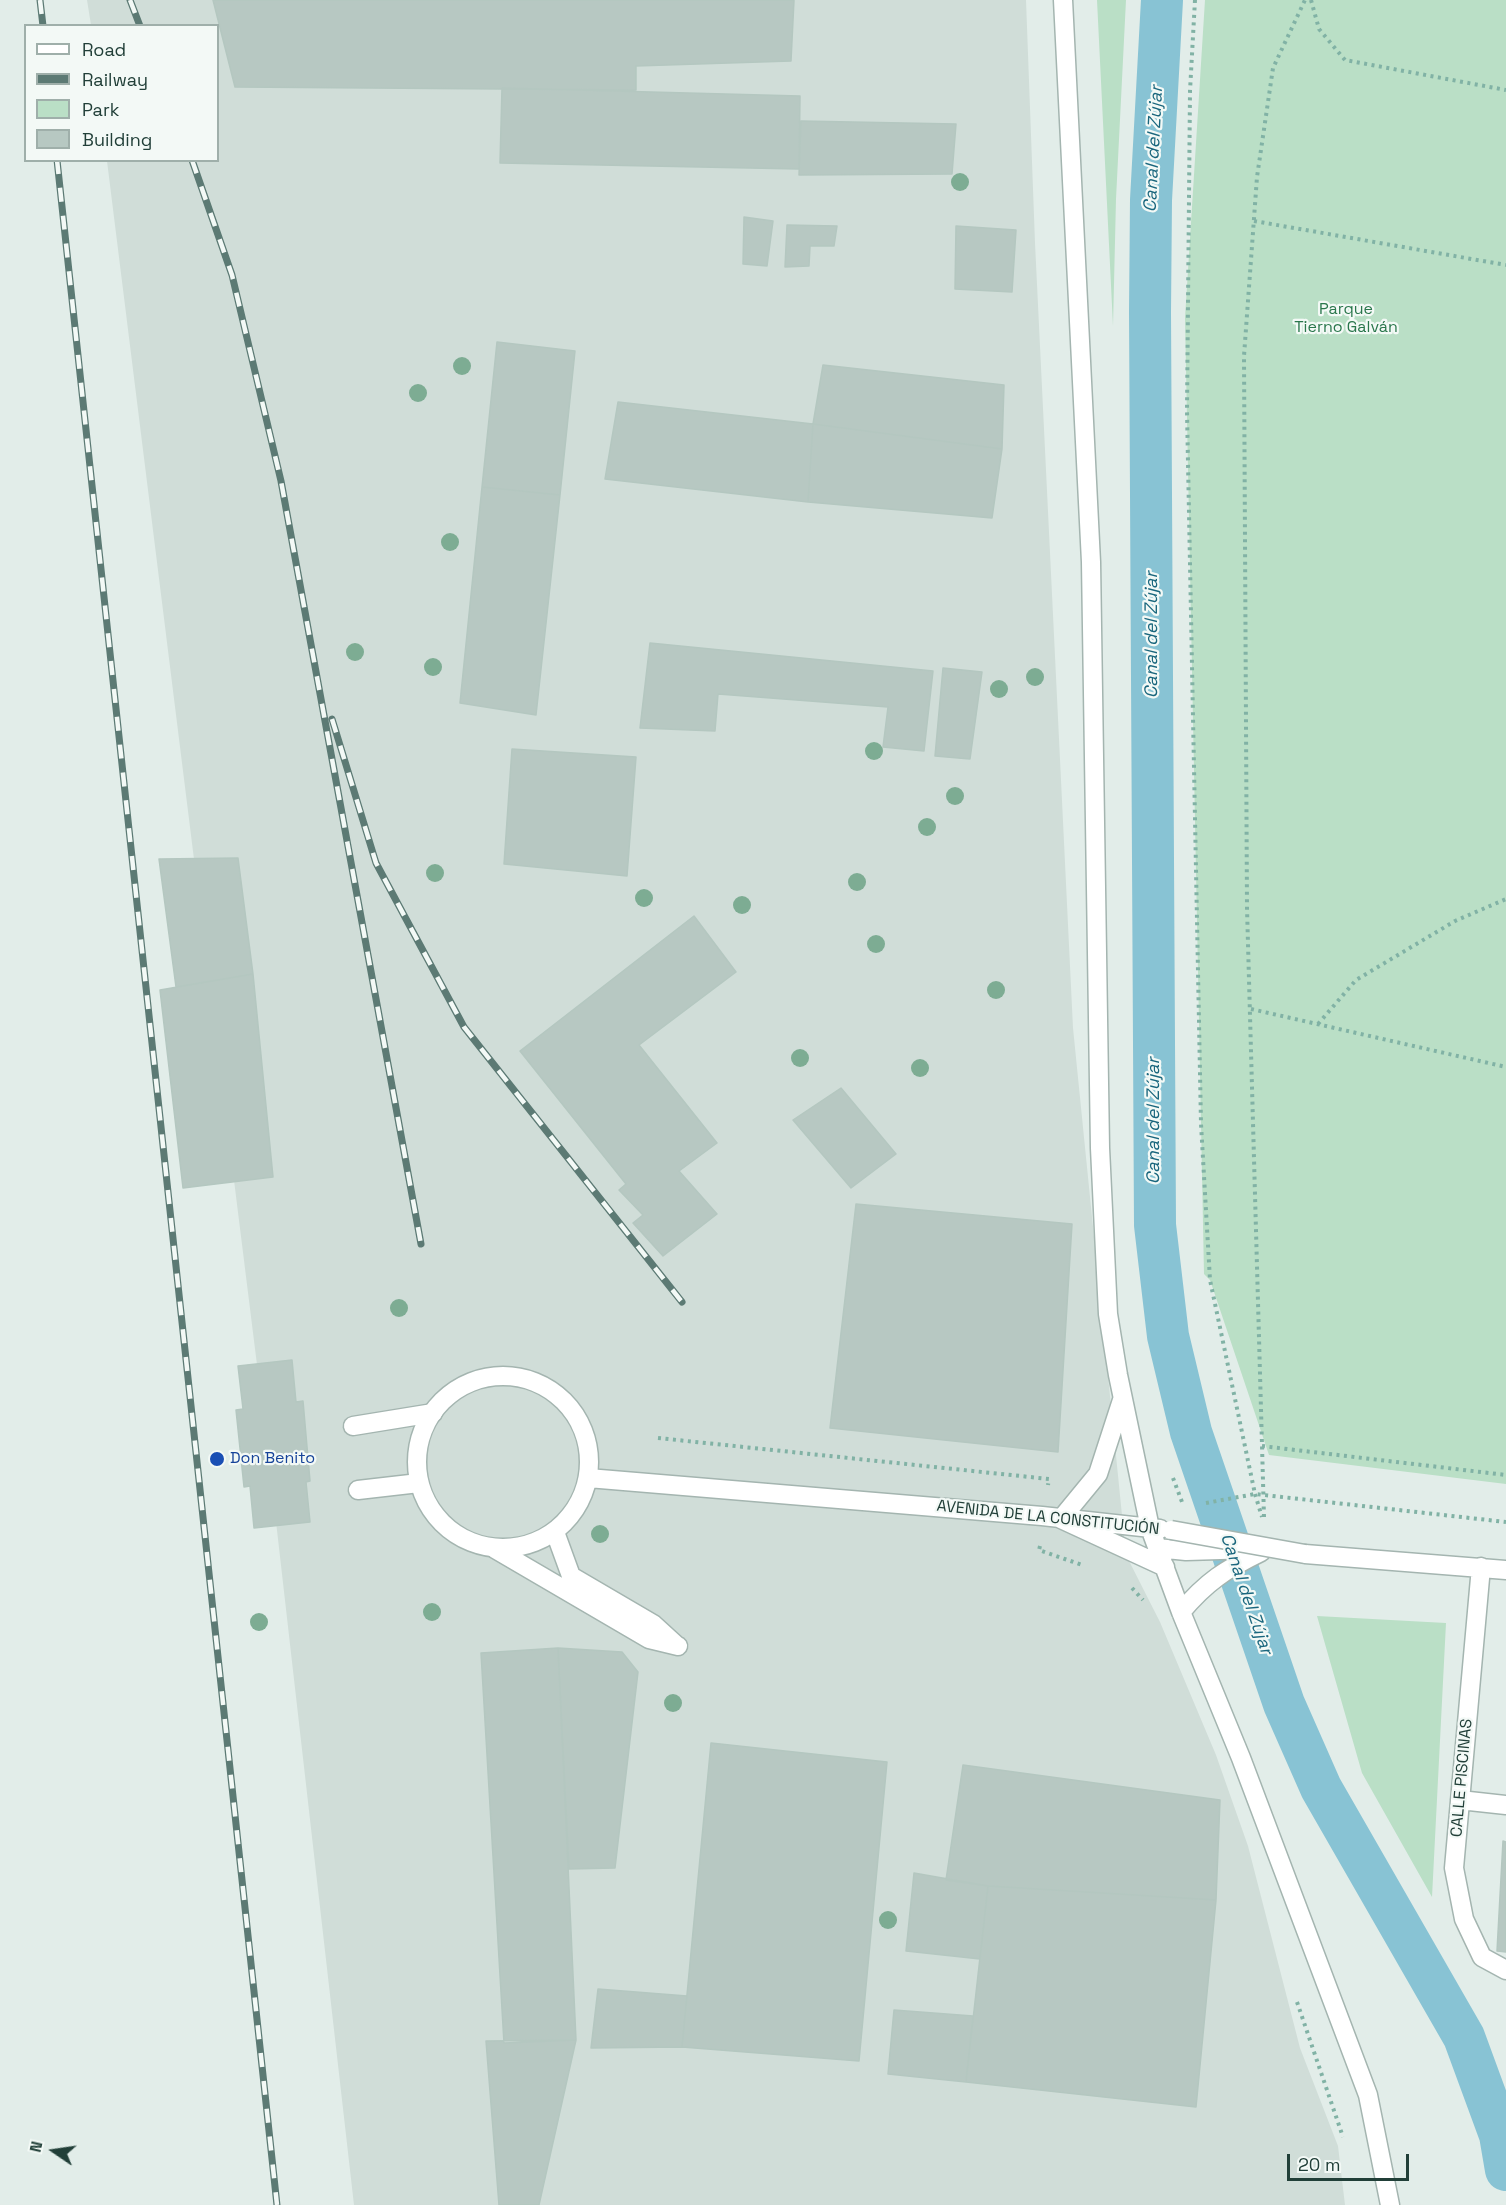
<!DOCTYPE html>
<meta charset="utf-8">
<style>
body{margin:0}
#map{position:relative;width:1506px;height:2205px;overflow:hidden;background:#e2ede9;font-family:"Space Grotesk",sans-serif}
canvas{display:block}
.legend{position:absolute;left:24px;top:24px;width:195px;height:138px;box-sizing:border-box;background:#f3f9f6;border:2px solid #9fafaa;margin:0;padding:8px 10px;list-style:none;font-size:18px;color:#213f38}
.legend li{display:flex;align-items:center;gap:12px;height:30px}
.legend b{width:30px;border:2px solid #9fafaa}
.north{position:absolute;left:24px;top:2121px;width:60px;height:60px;-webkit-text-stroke:4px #f3f9f6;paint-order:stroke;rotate:283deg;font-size:16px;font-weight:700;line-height:24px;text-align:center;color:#213f38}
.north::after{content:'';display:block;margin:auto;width:21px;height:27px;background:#213f38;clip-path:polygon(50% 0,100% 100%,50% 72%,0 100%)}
.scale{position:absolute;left:1287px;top:2154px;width:122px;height:27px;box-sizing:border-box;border:3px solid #213f38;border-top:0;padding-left:8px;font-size:18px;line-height:21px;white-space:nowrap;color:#213f38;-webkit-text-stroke:4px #f3f9f6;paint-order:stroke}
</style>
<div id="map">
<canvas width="1506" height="2205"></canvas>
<ul class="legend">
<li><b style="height:8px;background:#fff"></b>Road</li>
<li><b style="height:8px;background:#5c7a74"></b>Railway</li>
<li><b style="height:16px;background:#badfc6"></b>Park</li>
<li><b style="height:16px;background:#b7c8c2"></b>Building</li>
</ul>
<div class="north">N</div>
<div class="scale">20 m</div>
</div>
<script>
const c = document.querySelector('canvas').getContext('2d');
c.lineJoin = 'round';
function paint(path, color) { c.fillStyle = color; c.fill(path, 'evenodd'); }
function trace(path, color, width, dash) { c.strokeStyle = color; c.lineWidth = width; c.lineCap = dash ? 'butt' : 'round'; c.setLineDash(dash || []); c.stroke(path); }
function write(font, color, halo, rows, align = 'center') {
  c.font = font + ' "Space Grotesk",sans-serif'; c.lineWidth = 4.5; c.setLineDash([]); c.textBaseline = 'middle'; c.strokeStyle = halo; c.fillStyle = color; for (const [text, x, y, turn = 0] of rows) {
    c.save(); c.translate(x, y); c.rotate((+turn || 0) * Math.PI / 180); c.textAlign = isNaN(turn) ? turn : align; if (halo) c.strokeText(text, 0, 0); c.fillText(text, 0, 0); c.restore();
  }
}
const built = new Path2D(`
 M87,0H1026L1035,243L1073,1028L1126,1555L1160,1622L1216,1755L1248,1846L1300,2048L1338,2146L1345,2205H354L270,1469L107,161L218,160V26L91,25Z`);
const green = new Path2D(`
 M1097,0H1126L1116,199L1113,326Z
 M1205,0H1506V1484L1269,1455L1210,1280L1204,1274L1185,318Z
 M1317,1616L1446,1623L1432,1897L1362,1773Z`);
const canal = new Path2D(`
 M1162,0L1151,200L1150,312L1155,1225L1168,1336L1191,1432L1284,1704L1321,1788L1464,2037L1500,2135L1506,2170`);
const building = new Path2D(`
 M213,0H794L791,61L636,66V90L235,87Z
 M502,88L800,96L799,169L500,163Z
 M801,121L956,124L952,174L799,175Z
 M744,217L773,221L767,266L743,264Z
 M787,225L837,226L834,246H810L809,266L785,267Z
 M956,226L1016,230L1012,292L955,289Z
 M497,342L575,351L560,495L482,487Z
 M823,365L1004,385L1002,449L813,424Z
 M618,402L813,424L808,502L605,479Z
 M813,424L1002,449L992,518L808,502Z
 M482,487L560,495L536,715L460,703Z
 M650,643L933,671L924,751L883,747L888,707L718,694L715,731L640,728Z
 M943,668L982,672L970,759L935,756Z
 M512,749L636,757L627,876L504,864Z
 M238,858L253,974L176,987L159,859Z
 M694,916L736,972L639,1045L717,1143L679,1171L717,1214L663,1256L633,1223L643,1215L619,1190L626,1184L520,1051Z
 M253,974L273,1177L183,1188L160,990Z
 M841,1088L896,1154L851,1188L793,1120Z
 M856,1204L1072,1224L1058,1452L830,1428Z
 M292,1360L296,1402L303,1401L310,1481L306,1482L310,1522L254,1528L250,1486L244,1487L236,1410L243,1409L238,1366Z
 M558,1648L576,2040L504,2043L481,1653Z
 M558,1648L622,1652L638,1672L615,1868L569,1869Z
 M711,1743L887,1762L859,2061L682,2047Z
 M963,1765L1220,1800L1216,1900L988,1886L946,1880Z
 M1503,1841L1506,1842V1952L1497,1951Z
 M914,1873L988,1886L980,1959L906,1951Z
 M988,1886L1216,1900L1196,2107L966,2082Z
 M598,1989L687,1996L682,2047L591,2048Z
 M894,2010L973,2016L966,2082L888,2074Z
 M576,2040L539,2205H499L486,2041Z`);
const path = new Path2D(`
 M1195,0L1190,91L1187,411L1201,1124L1210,1280L1255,1494
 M1311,0L1319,29L1345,60L1506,90
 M1254,221L1506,265
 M1251,1009L1506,1067
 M1318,1024L1356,980L1455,921L1506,899
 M658,1438L1049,1479L1048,1485
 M1262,1446L1506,1475
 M1173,1478L1182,1502
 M1206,1503L1255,1494L1506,1522
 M1264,1517L1247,908L1244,356L1257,177L1273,68L1305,0
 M1040,1546L1039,1550L1082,1565
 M1132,1588L1143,1600
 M1297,2002L1343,2137`);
const service = new Path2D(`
 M353,1426L433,1413
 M358,1490L419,1483
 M555,1532L571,1576L653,1624L676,1645
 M495,1549L649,1639L678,1646`);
const minor = new Path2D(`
 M1063,0L1091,562L1100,1148L1108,1314L1118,1375L1150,1528L1181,1612L1241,1758L1368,2095L1390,2205
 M417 1462a86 86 0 1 1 172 0a86 86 0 1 1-172 0Z
 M1122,1400L1098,1474L1061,1519L1165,1567
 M588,1478L1042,1516L1160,1529
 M1157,1548L1186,1551L1254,1549
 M1305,1554L1506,1570
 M1481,1567L1454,1868L1464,1919L1482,1957L1506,1970
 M1181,1612C1206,1582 1226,1569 1261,1552
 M1460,1800L1506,1805`);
const rail = new Path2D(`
 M40,0L43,26
 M130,0L140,26
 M57,160L277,2205
 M192,160L232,275L281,481L421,1244
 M332,719L376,863L464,1027L682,1302`);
const pathBridge = new Path2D(`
 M1255,1494L1262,1517`);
const minorBridge = new Path2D(`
 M1171,1530L1305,1554`);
const trees = [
 [960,182],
 [462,366],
 [418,393],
 [450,542],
 [355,652],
 [433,667],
 [1035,677],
 [999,689],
 [874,751],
 [955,796],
 [927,827],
 [435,873],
 [857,882],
 [644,898],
 [742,905],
 [876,944],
 [996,990],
 [800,1058],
 [920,1068],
 [399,1308],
 [600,1534],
 [432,1612],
 [259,1622],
 [673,1703],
 [888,1920]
];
const markers = [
 [217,1459,8,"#1a4fb4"]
];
const parkNames = [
 ["Parque",1346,310],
 ["Tierno Galván",1346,328]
];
const transitNames = [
 ["Don Benito",230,1459]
];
const streetNames = [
 ["AVENIDA DE LA CONSTITUCIÓN",1048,1518,6],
 ["CALLE PISCINAS",1462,1778,-85]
];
const waterNames = [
 ["Canal del Zújar",1154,149,-87],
 ["Canal del Zújar",1152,635,-90],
 ["Canal del Zújar",1154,1121,-90],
 ["Canal del Zújar",1246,1594,71]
];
paint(built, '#d0ddd8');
paint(green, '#badfc6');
trace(canal, '#88c3d4', 42);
paint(building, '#b7c8c2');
trace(building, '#b4c7c0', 1.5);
trace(service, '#a4b5b0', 21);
trace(minor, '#a4b5b0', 21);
trace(path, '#81b2a5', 4, [3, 4.5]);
trace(service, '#fff', 18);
trace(minor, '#fff', 18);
trace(rail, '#5c7a74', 7);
trace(rail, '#f3f9f6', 4.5, [14]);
trace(minorBridge, '#a4b5b0', 21, []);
trace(pathBridge, '#81b2a5', 4, [3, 4.5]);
trace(minorBridge, '#fff', 18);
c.fillStyle = '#7dac93';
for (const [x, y] of trees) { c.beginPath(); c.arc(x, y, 9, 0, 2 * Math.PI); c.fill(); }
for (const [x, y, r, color] of markers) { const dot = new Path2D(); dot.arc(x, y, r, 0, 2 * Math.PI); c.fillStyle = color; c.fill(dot); trace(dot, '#f3f9f6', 2); }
write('16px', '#2a774c', '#f3f9f6', parkNames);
write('16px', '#164399', '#f3f9f6', transitNames, 'left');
write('16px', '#213f38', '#f3f9f6', streetNames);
write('italic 18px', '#19667d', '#f3f9f6', waterNames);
</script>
